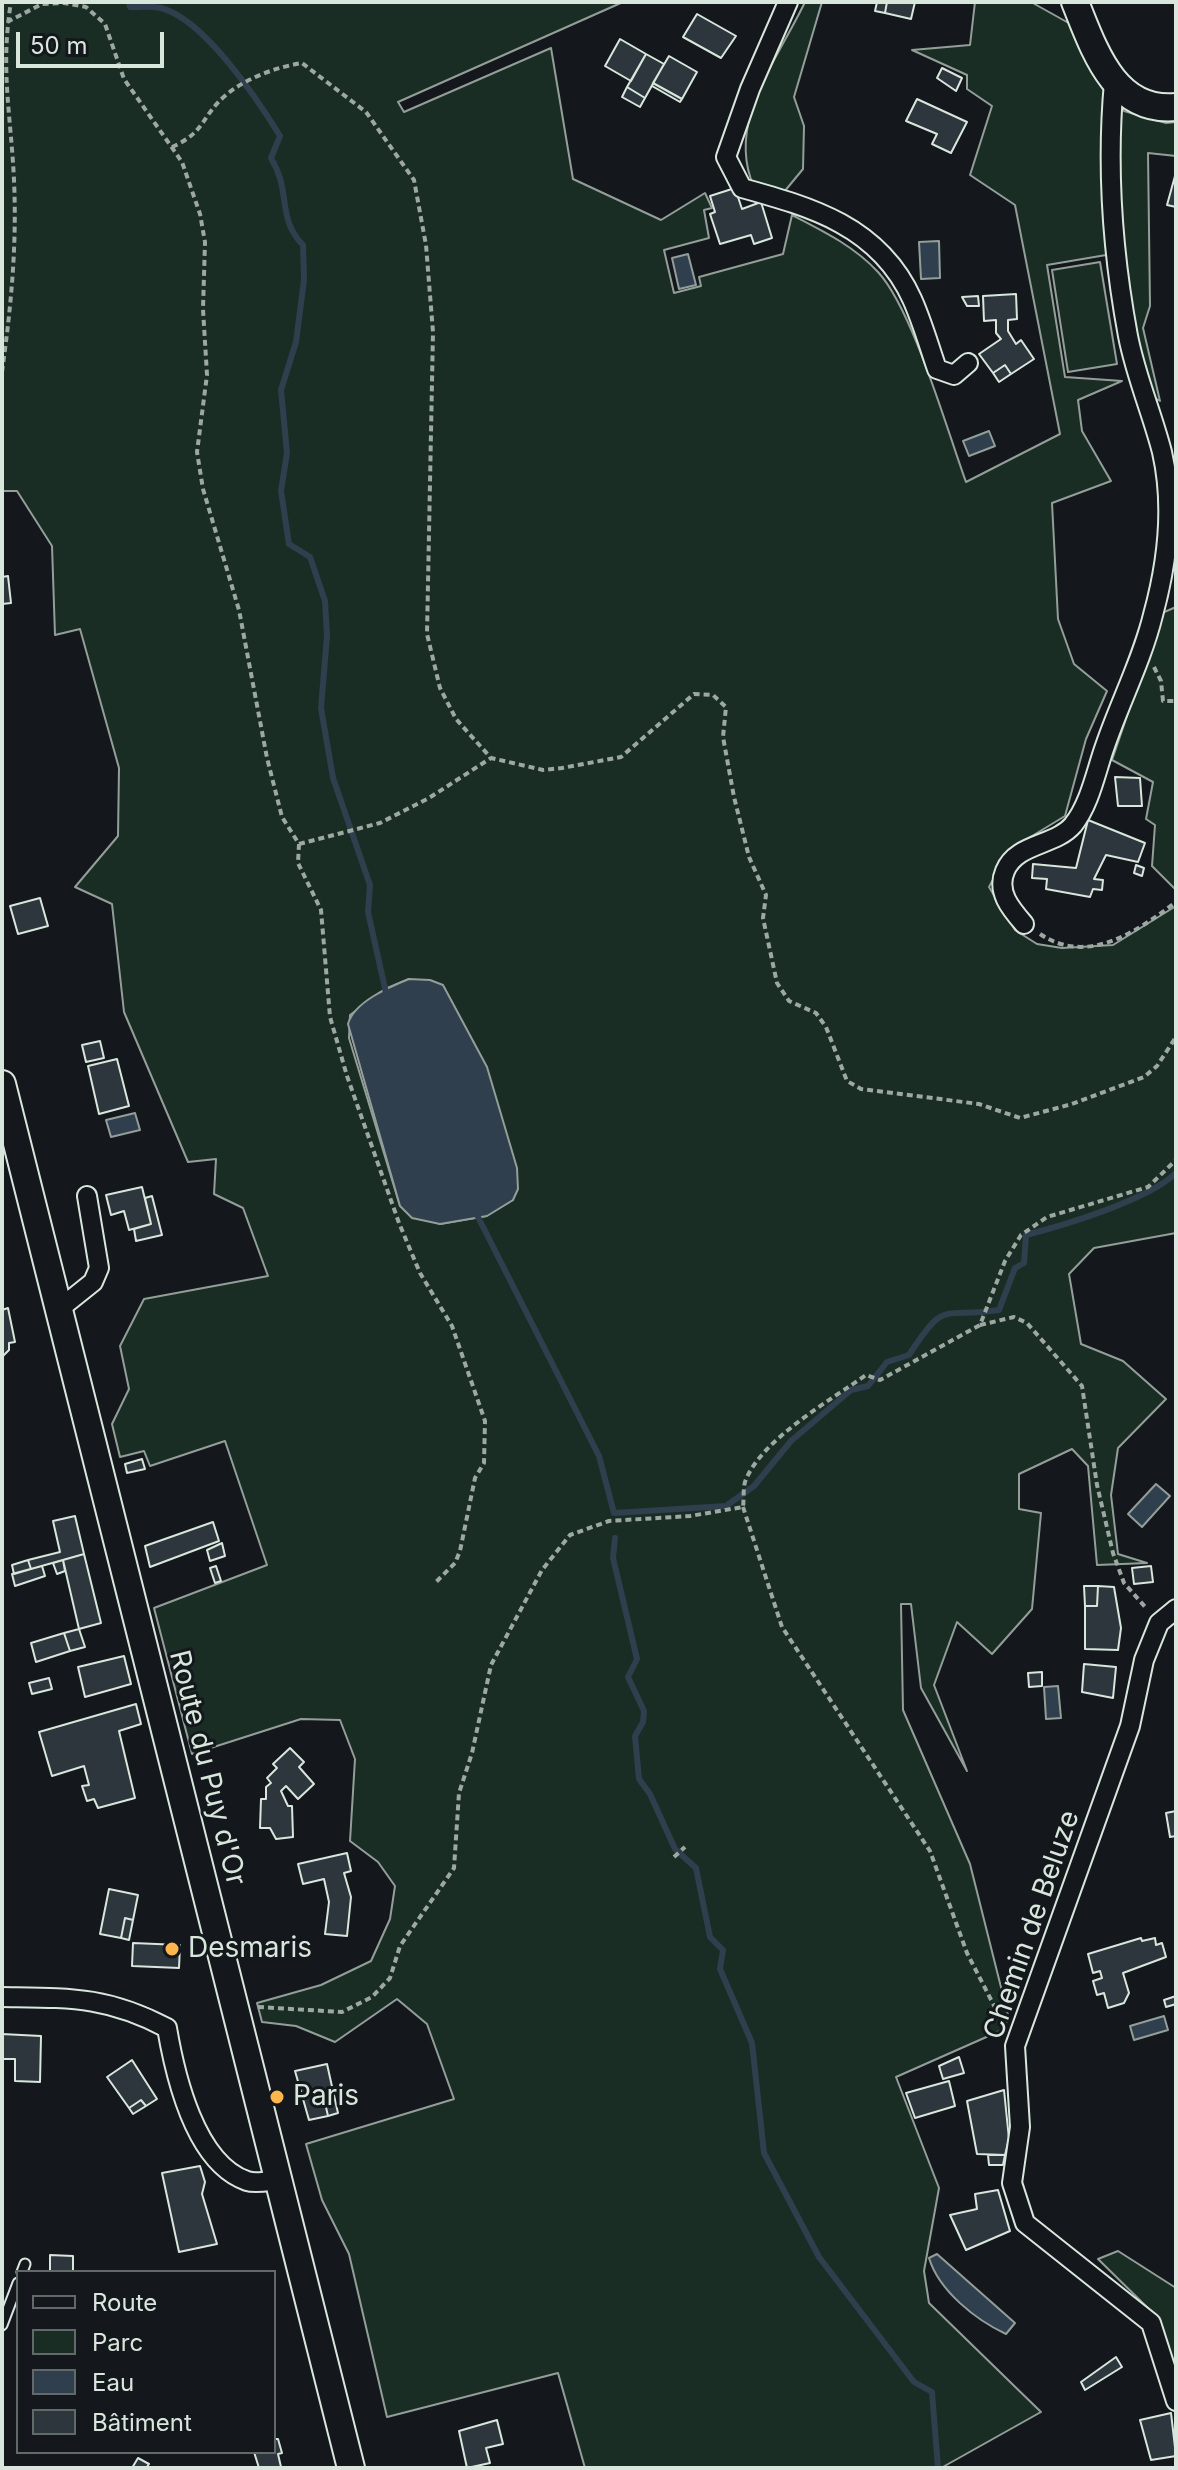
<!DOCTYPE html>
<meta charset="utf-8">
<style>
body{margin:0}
#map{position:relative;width:1178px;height:2470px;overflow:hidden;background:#14181c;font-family:Inter,sans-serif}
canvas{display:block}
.frame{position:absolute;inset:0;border:4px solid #d8e6dc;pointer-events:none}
.legend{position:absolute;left:16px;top:2270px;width:260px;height:184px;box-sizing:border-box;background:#14181c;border:2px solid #626a69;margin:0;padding:10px 14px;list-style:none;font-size:24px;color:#d8e6dc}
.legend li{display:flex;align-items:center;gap:16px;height:40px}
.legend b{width:40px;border:2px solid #626a69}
.scale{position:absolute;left:16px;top:32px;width:148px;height:36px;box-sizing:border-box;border:4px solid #d8e6dc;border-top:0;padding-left:10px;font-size:24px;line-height:28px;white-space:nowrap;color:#d8e6dc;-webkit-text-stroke:6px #14181c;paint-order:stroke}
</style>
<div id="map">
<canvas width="1178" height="2470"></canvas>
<div class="frame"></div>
<ul class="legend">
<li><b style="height:10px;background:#14181c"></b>Route</li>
<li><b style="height:22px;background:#1a2d24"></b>Parc</li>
<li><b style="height:22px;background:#2f3f4d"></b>Eau</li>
<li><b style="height:22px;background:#2c363c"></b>Bâtiment</li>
</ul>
<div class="scale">50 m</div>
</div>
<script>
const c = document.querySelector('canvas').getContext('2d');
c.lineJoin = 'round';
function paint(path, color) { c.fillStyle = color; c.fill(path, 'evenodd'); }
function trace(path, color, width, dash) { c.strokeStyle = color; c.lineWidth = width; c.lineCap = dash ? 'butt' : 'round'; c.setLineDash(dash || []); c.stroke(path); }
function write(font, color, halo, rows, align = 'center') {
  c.font = font + ' Inter,sans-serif'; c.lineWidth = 6; c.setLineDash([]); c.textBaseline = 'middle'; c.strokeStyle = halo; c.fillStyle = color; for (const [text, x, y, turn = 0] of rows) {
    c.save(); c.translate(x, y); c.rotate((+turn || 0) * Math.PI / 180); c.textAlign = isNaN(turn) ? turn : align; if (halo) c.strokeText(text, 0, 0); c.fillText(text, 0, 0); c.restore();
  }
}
const green = new Path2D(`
 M2,2H623L398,102L404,112L551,48L573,179L661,220L705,193L712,208L704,210L709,238L664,250L674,293L701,286L699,277L783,254L792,215C823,231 854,246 878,272C913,310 947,430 966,482L1060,434L1015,205L970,175L992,106L967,89V75L912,50L970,45L975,2H1031L1074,26L1090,66L1124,111L1166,123L1176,122V156L1148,153L1150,306L1143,328L1160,401L1146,393L1118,253L1047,265L1065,377L1122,381L1078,400L1082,431L1111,481L1052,503L1058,619L1074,664L1107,691L1086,739L1065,816L1009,850L989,887L1015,930L1037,944L1062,948L1113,945L1176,906V1233L1094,1248L1069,1274L1081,1344L1123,1361L1166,1399L1118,1448L1111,1495L1118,1554L1147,1563L1097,1565L1088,1466L1072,1449L1019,1474V1509L1041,1513L1032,1609L992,1654L957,1622L934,1685L967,1771L921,1688L911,1604H901L903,1710L970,1864L1009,2019L1000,2031L896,2077L939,2188L924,2271L929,2303L1041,2412L941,2468H585L558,2373L387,2417L349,2254L322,2200L306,2144L454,2099L427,2024L397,1999L335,2042L296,2026L262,2022L257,2003L321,1985L371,1961L390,1919L395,1886L378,1862L350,1841L355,1759L340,1720L301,1719L192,1754L154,1608L267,1565L225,1441L150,1466L144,1451L120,1457L112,1424L129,1389L120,1346L144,1299L268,1276L243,1208L214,1194L216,1159L188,1162L124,1012L112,904L75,887L118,836L119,768L80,629L55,635L52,546L17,491H2ZM409,979L513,1200L486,1216L440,1224L400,1206L349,1038L350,1015L385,989Z
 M805,2H822L794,97L804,126L803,169L784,192L754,187C725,123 778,59 805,2Z
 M1100,262L1117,364L1068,372L1052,270Z
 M1176,607V890L1152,866L1155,825L1146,819L1153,782L1112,760L1162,613Z
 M1118,2251L1176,2288V2379L1155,2315L1098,2259Z`);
const water = new Path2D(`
 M939,241L940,278L921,279L919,242Z
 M688,254L696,285L679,289L672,258Z
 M989,431L995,446L969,456L963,441Z
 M409,979L430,980L443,985L487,1067L517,1168L518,1189L513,1200L487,1216L440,1224L412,1218L400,1206L348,1024C354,1002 389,987 409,979Z
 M135,1113L140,1130L111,1137L106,1120Z
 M1156,1484L1170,1496L1142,1527L1128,1514Z
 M1058,1686L1061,1718L1046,1719L1044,1687Z
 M1164,2016L1168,2030L1134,2040L1130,2026Z
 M937,2254L1015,2323L1006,2334C976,2320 939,2291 929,2258Z`);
const stream = new Path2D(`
 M129,2L130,7C140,7 152,6 161,8C204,19 258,100 280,136L271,158C292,193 276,217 303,245L304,280L296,342L281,390L287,453L281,491L289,544L310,557L325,601L327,636L321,708L333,778L370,885L368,912L386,993
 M476,1213L599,1456L614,1513L726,1506L754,1486L791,1441L851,1390L868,1386L887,1362L909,1355C946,1298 940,1319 999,1310L1015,1268L1024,1263L1026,1235C1065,1225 1148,1200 1176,1173
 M615,1538L613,1558L637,1659L628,1677L644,1711L643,1722L635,1736L639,1779L650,1794L675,1849L696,1868L710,1937L723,1950L720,1969L752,2043L764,2153L819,2257L914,2382L932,2392L938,2468`);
const building = new Path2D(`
 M877,2H887L885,13L875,11Z
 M887,2H915L911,19L885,13Z
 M697,14L736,36L721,58L683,37Z
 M620,39L646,54L631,81L605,66Z
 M646,54L664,64L645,98L627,87Z
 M669,56L697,72L682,99L653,83Z
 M942,68L962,78L956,91L937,78Z
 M653,83L682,99L680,102L652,86Z
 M627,87L645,98L640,107L622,97Z
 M917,99L967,122L951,153L932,144L937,134L906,121Z
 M1175,176H1176V207L1167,205Z
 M735,188L742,209L761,202L772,238L754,244L751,235L720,244L710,214L715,212L710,196Z
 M1016,294L1017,319L1008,320V331L1016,344L1021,340L1034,359L1011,374L1005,365L993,373L979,354L1001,339L996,333V320L984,321L983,296Z
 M978,296L979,306H967L962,297Z
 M1005,365L1011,374L999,382L993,373Z
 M8,576L11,603L2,604V577Z
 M1115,777L1140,778L1142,806H1118Z
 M1088,820L1145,843L1138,862L1106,855L1094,879L1103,880L1102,890L1093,889L1090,897L1046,889L1047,879L1032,878L1033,864L1076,868Z
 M1136,865L1144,868L1142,876L1134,873Z
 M40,898L48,926L18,934L10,906Z
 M100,1041L104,1058L86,1062L82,1045Z
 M117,1059L129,1106L99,1114L88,1066Z
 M142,1187L151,1224L129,1230L124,1211L111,1215L106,1195Z
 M152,1196L162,1235L136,1241L134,1229L151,1224L145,1198Z
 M8,1308L15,1342L9,1343V1350L2,1357V1310Z
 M142,1459L145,1469L127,1473L125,1464Z
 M75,1516L84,1554L31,1569L28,1560L60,1552L53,1521Z
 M213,1522L219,1541L150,1567L145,1546Z
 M222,1543L225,1556L210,1561L207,1550Z
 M84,1554L101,1623L79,1629L63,1560Z
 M28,1560L31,1569L14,1574L12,1565Z
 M63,1560L65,1571L57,1574L53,1563Z
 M42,1566L45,1576L15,1586L12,1574Z
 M216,1566L221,1581L215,1583L210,1568Z
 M1151,1566L1153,1582L1134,1584L1132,1568Z
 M1084,1586H1098L1097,1606H1085Z
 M1098,1586L1114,1587L1121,1628L1118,1650L1085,1649V1606H1097Z
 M79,1629L85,1647L70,1651L64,1633Z
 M64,1633L70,1651L36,1662L31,1643Z
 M124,1656L131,1684L85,1697L78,1667Z
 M1084,1664L1116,1667L1113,1698L1082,1692Z
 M1042,1672V1686L1029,1687L1028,1673Z
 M49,1678L52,1689L32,1694L29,1683Z
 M136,1704L141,1724L119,1731L135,1798L98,1808L94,1799L87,1801L82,1786L89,1785L84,1766L52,1776L39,1732Z
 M290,1748L304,1762L299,1767L314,1784L298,1799L286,1786L281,1791L288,1806H292L293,1837L276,1839L270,1828H260L261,1799H266V1787L271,1783L267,1778L277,1768L273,1764Z
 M1176,1811V1836L1170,1837L1166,1813Z
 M347,1853L351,1871L344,1873L351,1897L347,1936L325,1934L329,1902L324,1879L303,1884L298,1864Z
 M109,1889L138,1895L133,1920L125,1918L121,1938L100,1934Z
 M125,1918L133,1920L129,1940L121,1938Z
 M1141,1938L1142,1941L1155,1938L1156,1945L1162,1943L1166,1957L1123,1973L1129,1993L1124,2003L1108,2008L1104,1993L1097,1995L1093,1981L1102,1978L1100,1971L1093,1973L1088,1954Z
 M133,1943L180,1945L179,1968L132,1966Z
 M1176,1996V2004L1166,2007L1164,2000Z
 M2,2034L41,2036L40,2082L15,2081V2059H2Z
 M959,2057L964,2073L943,2079L939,2066Z
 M132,2060L157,2099L146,2106L141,2100L129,2108L107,2077Z
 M327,2064L333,2091L323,2094L328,2116L309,2120L295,2071Z
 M949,2081L955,2106L915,2118L906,2093Z
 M1004,2090L1009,2139L1005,2155L977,2154L967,2101Z
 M333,2091L338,2113L328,2116L323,2094Z
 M141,2100L146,2106L133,2114L129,2108Z
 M988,2155H1005L1003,2165H989Z
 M200,2166L205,2182L202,2194L217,2244L179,2252L162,2173Z
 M998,2190L1010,2231L966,2250L950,2215L977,2209L975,2194Z
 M50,2255L73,2256V2272H50Z
 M1116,2357L1122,2367L1085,2390L1081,2382Z
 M1171,2413L1176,2456L1151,2460L1140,2420Z
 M497,2420L503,2444L486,2448L490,2463L467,2468L459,2431Z
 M274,2439H278L282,2453L278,2454L281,2467L259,2468L254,2452H274Z
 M138,2458L149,2464L146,2468H132Z`);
const path = new Path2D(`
 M7,22L42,4L64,3L86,7L105,24L124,79L182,162L200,214L205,242L203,309L207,375L197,452L203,489L239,610L267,758L282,817L299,844L298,863L321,910L330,1017L347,1076L399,1223L420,1273L452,1326L485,1421L484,1463L475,1478L460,1551L455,1563L434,1584
 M172,147C206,132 201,116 226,95C246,78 277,67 302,63L366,112L414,180L426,245L433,332L427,634L440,688L456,719L491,758L543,770L562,768L621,757L694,694L713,695L726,707L723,737L734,797L749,857L766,895L763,918L777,983L789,1001L816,1013L826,1027L847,1081L861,1089L979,1104L1020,1118L1072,1104L1144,1077L1157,1066L1176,1037
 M2,372C11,307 17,246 14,180C11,115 0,69 11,2
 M1154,667L1161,681L1163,701H1176
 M299,844L380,823L429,798L491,758
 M1040,934C1088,966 1136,932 1176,902
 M980,1325L1014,1317L1027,1323L1082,1386L1097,1485L1113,1553L1124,1583L1147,1609
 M743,1507L782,1627L930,1851L967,1953L1003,2023
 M674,1857L685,1847
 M258,2007L342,2012L372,1997L390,1978L400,1946L454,1868L459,1793L472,1753L491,1665L542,1570L570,1535L609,1521L690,1516L743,1507C744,1499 743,1489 745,1482C760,1440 831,1400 866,1375L880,1380L980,1325L1005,1261L1021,1235L1047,1217L1148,1187L1176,1160`);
const lane = new Path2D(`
 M22,2272L25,2264
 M2,2325L18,2283`);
const street = new Path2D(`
 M788,2L750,89L726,157L742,188C811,207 879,226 912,299C922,321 929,346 937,369L954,375L968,363
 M1024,924C1011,909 996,892 1005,871C1016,843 1055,846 1073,825C1090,804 1096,771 1105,746C1120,702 1142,660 1153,615C1167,564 1174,505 1162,452C1152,413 1136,377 1128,336C1112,250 1106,169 1114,82
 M58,1310L93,1282L99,1268L87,1196
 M1176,1609L1159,1623L1144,1660L1130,1726L1015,2046L1020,2127L1012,2183L1025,2223L1151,2323L1176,2401
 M2,1997C69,1998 106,1996 167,2028C175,2075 195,2163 247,2181C256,2184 268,2181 277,2180`);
const secondary = new Path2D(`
 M1075,2C1094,49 1114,113 1176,107
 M2,1084L351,2468`);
const markers = [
 [172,1949,8,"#ffb74d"],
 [277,2097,8,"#ffb74d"]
];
const streetNames = [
 ["Route du Puy d'Or",207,1768,76],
 ["Chemin de Beluze",1032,1925,-71]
];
const poiNames = [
 ["Desmaris",188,1949],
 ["Paris",293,2097]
];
paint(green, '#1a2d24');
trace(green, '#939e99', 2);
paint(water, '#2f3f4d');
trace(water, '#939e99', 2);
trace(stream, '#2f3f4d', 6);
paint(building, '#2c363c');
trace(building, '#d8e6dc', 2);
trace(lane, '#d8e6dc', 13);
trace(street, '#d8e6dc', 22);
trace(secondary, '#d8e6dc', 30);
trace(path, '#9da8a2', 4, [6, 4]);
trace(lane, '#14181c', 9);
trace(street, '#14181c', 18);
trace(secondary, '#14181c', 26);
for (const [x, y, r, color] of markers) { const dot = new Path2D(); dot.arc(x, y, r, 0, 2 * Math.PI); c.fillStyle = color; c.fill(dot); trace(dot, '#14181c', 3); }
write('28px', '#d8e6dc', '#14181c', streetNames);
write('28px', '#d8e6dc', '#14181c', poiNames, 'left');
</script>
